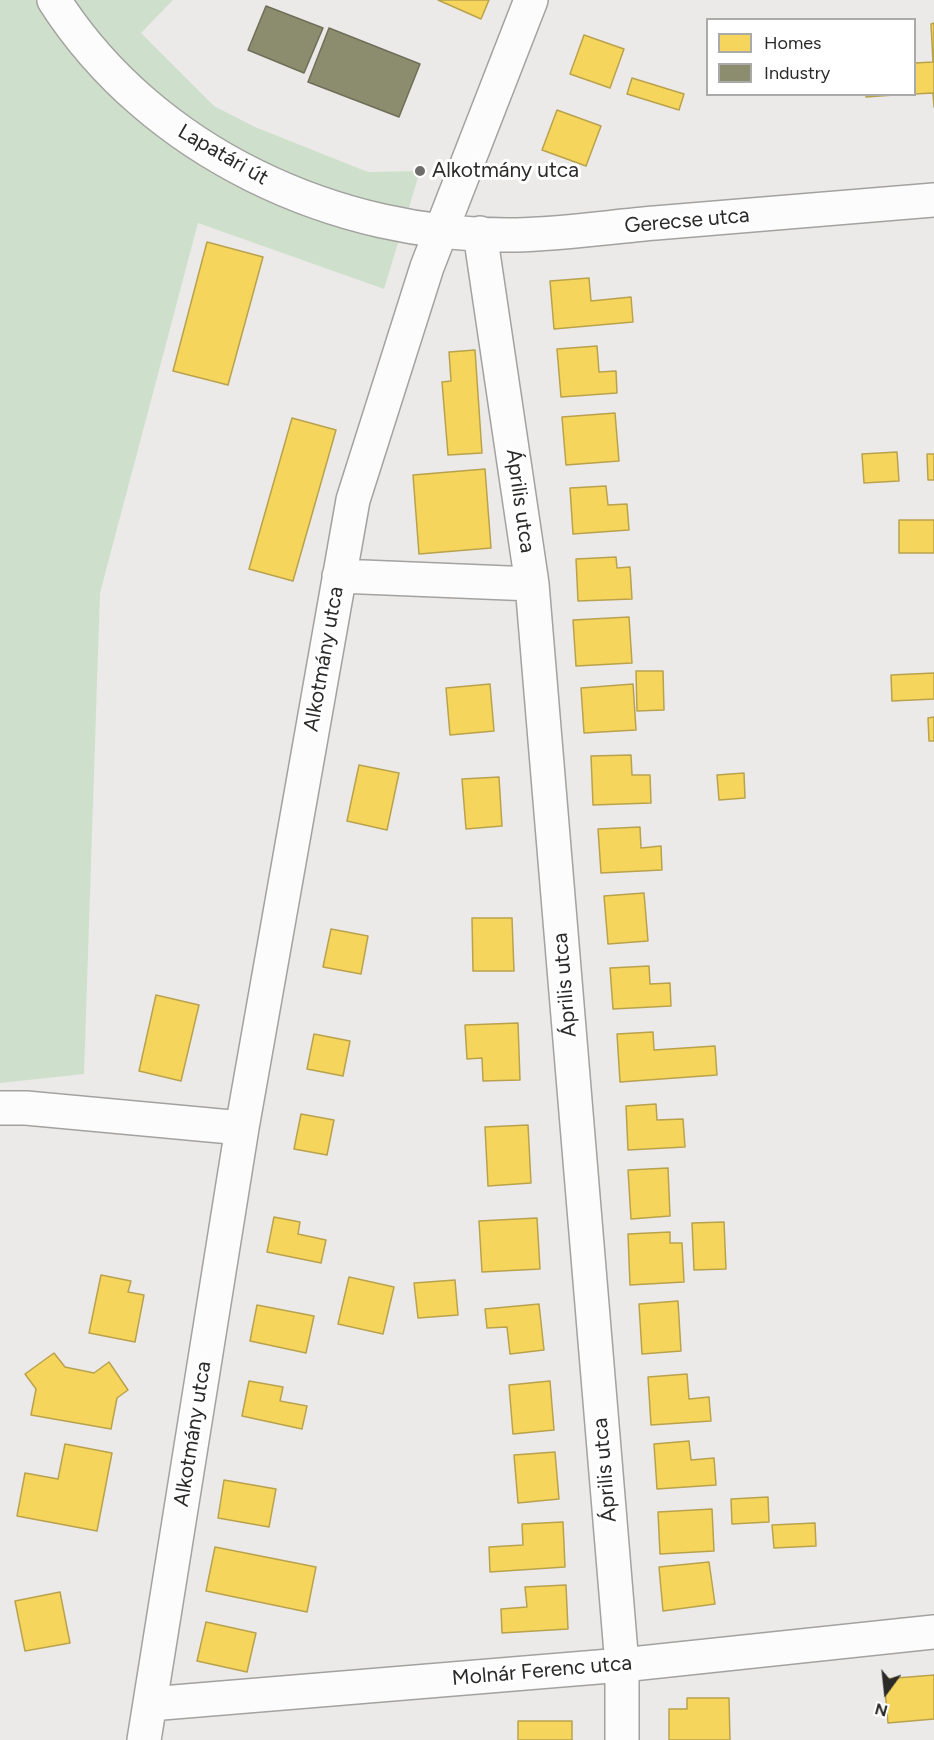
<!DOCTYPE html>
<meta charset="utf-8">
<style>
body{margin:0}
#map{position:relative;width:934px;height:1740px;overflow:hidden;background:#eceae8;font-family:Figtree,sans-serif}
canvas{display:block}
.legend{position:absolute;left:706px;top:18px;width:210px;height:78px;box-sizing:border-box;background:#fff;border:2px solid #aaaaa9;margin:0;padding:8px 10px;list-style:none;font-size:18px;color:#2b2a29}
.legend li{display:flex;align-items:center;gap:12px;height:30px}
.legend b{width:30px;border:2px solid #aaaaa9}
.north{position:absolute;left:856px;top:1662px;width:60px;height:60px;-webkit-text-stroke:4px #fff;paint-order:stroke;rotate:195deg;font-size:16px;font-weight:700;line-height:24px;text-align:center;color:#2b2a29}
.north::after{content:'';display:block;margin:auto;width:21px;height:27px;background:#2b2a29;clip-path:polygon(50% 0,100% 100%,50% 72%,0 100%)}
</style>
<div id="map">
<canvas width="934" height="1740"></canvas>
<ul class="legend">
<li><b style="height:16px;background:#f6d55c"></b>Homes</li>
<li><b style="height:16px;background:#8c8c6e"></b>Industry</li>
</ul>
<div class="north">N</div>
</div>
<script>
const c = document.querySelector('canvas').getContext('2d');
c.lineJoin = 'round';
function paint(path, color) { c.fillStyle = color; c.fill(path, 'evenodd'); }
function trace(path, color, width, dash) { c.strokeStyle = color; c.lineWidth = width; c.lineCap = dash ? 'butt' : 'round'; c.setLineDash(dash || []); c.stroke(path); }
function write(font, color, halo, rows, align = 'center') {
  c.font = font + ' Figtree,sans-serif'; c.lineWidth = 6; c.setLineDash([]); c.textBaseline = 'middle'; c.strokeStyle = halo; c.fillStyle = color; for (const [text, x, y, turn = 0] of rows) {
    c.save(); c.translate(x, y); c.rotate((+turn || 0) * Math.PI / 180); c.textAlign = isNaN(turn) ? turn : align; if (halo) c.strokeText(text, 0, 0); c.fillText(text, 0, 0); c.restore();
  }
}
const green = new Path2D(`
 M0,0H173L141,33L214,106L255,127L368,172L420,171L384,289L198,223L100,593L84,1074L0,1083Z`);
const homes = new Path2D(`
 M438,0H489L481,19Z
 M934,23V107L933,93L914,94V63L933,62L931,24Z
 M584,35L624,49L610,88L570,74Z
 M632,78L684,94L679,110L627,94Z
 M866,94H908L866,97Z
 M557,110L601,126L586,166L542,150Z
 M207,242L263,257L228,385L173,371Z
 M589,278L591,301L631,297L633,322L554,329L550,281Z
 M597,346L599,372L616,371L617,393L561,397L557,349Z
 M475,350L482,453L448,455L442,382L451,381L449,352Z
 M615,413L619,461L566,465L562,417Z
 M292,418L336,430L293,581L249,569Z
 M897,452L899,481L864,483L862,454Z
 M927,454H934V480H928Z
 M485,469L491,548L419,554L413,475Z
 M606,486L608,505L627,504L629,530L573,534L570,488Z
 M899,520H934V553H899Z
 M616,557L617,568L630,567L632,599L578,601L576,559Z
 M629,617L632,663L576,666L573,620Z
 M636,671H663L664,710L637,711Z
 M934,673V699L892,701L891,675Z
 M490,684L494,731L450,735L446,688Z
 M633,684L636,730L584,733L581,688Z
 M934,717V741H929L928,718Z
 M631,755L632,775H650L651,803L593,805L591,756Z
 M359,765L399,773L387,830L347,821Z
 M744,773L745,798L719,800L717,775Z
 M499,777L502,826L466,829L462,779Z
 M640,827L641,848L661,846L662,870L601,873L598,829Z
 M644,893L648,941L608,944L604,896Z
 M472,918H512L514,971H473Z
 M331,929L368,936L361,974L323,967Z
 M649,966L650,984L670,983L671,1006L613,1009L610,968Z
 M156,995L199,1005L181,1081L139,1071Z
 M518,1023L520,1080L483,1081L482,1058L467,1059L465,1025Z
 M653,1032L654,1050L715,1046L717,1075L620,1082L617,1034Z
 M314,1034L350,1041L343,1076L307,1069Z
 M656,1104L657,1120L683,1119L685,1147L628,1150L626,1106Z
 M301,1114L334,1120L327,1155L294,1149Z
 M528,1125L531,1183L488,1186L485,1127Z
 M668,1168L670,1216L631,1219L628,1170Z
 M274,1217L300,1222L298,1234L326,1240L321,1263L267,1252Z
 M537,1218L540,1269L482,1272L479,1221Z
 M724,1222L726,1269L694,1270L692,1223Z
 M670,1232V1243H682L684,1282L630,1285L628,1234Z
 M101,1275L131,1281L128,1292L144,1295L135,1342L89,1333Z
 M349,1277L394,1287L383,1334L338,1324Z
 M455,1280L458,1315L418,1318L414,1283Z
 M678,1301L681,1351L642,1354L639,1304Z
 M539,1304L544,1350L510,1354L507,1327L487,1328L485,1309Z
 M257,1305L314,1316L306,1353L250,1341Z
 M54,1353L65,1367L94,1373L109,1362L128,1390L117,1398L111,1429L31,1415L36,1389L25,1374Z
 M687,1374L689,1399L709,1397L711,1421L651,1425L648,1377Z
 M249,1381L283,1387L280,1401L307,1406L302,1429L242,1416Z
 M550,1381L554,1430L513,1434L509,1385Z
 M689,1441L691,1460L714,1458L716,1485L657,1489L654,1444Z
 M65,1444L112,1453L97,1531L17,1516L25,1473L58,1479Z
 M555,1452L559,1499L518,1503L514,1455Z
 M224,1480L276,1489L269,1527L218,1518Z
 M768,1497L769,1522L732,1524L731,1499Z
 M712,1509L714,1551L660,1554L658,1512Z
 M563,1522L565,1567L490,1572L489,1547L523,1545L522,1524Z
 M815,1523L816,1546L774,1548L772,1525Z
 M215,1547L316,1567L307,1612L206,1591Z
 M709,1562L715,1604L663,1611L659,1567Z
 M566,1585L568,1629L502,1633L501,1609L527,1607L525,1587Z
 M60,1592L70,1643L25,1651L15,1601Z
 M206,1622L256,1633L247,1672L197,1661Z
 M934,1675V1719L888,1723L884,1679Z
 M687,1698H729L730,1740H669V1709H687Z
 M518,1721H572V1740H518Z`);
const industry = new Path2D(`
 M266,6L323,28L304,73L248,50Z
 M329,28L420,64L399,117L308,82Z`);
const minor = new Path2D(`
 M54,0C151,152 337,238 516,235C562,234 609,227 655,223C748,216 841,208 934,200
 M480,233L532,584L622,1665V1740
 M339,576L532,584
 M0,1108H26L242,1128
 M150,1704L622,1665L934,1632
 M144,1740L242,1128L353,500L427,267L531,0`);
const markers = [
 [420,171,6,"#6f6d6c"]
];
const streetNames = [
 ["Lapatári út",223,155,30],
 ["Gerecse utca",687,221,-5],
 ["Április utca",520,501,82],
 ["Alkotmány utca",324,659,-80],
 ["Április utca",565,985,-95],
 ["Alkotmány utca",193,1434,-81],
 ["Április utca",605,1470,-95],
 ["Molnár Ferenc utca",542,1671,-5]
];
const poiNames = [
 ["Alkotmány utca",432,171]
];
paint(green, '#cee0cb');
paint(homes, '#f6d55c');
trace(homes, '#b9a24d', 1.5);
paint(industry, '#8c8c6e');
trace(industry, '#6f6f59', 1.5);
trace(minor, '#a3a2a0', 36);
trace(minor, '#fcfcfc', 33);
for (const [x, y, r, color] of markers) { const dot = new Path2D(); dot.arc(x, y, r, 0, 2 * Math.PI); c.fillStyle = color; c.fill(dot); trace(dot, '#fff', 2); }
write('21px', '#2b2a29', '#fff', streetNames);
write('21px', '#2b2a29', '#fff', poiNames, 'left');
</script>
